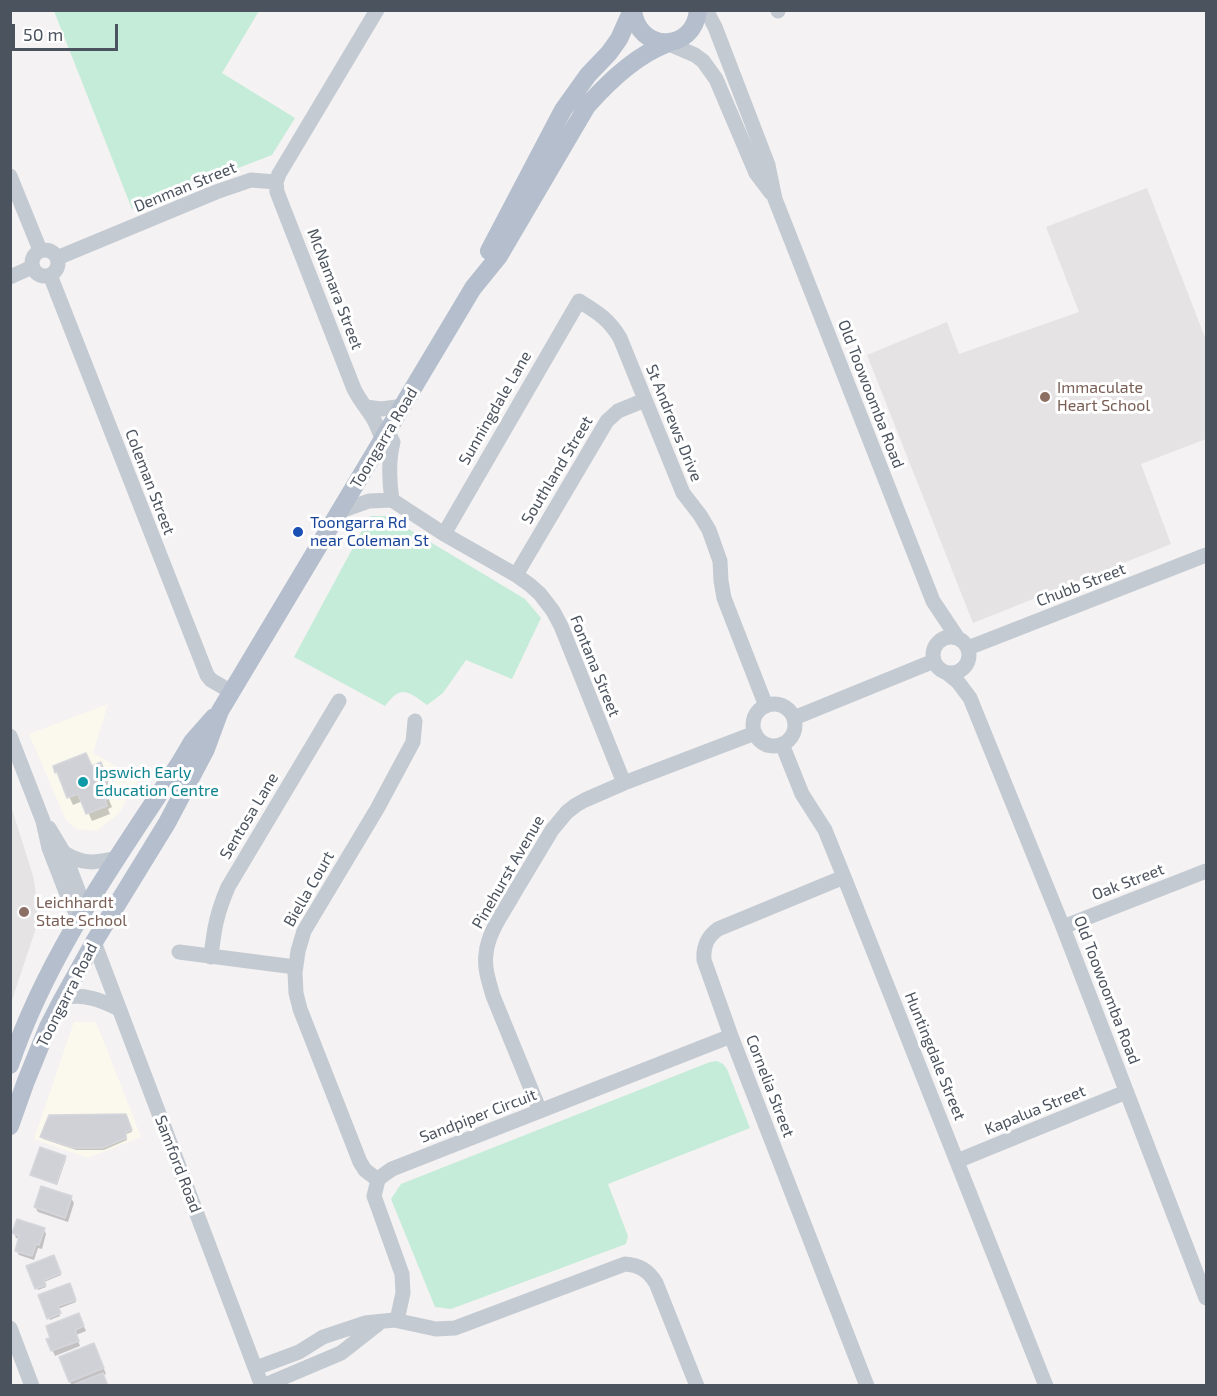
<!DOCTYPE html>
<style>
body{margin:0}
#map{position:relative;width:1217px;height:1396px;overflow:hidden;background:#f4f2f2;font-family:"Exo 2",sans-serif}
canvas{display:block}
.frame{position:absolute;inset:0;border:12px solid #4b535e;pointer-events:none}
.scale{position:absolute;left:12px;top:24px;width:106px;height:27px;box-sizing:border-box;border:3px solid #4b535e;border-top:0;padding-left:8px;font-size:18px;line-height:21px;white-space:nowrap;color:#4b535e;-webkit-text-stroke:4px #fff;paint-order:stroke}
</style>
<div id="map">
<canvas width="1217" height="1396"></canvas>
<div class="frame"></div>
<div class="scale">50 m</div>
</div>
<script>
const c = document.querySelector('canvas').getContext('2d');
c.lineJoin = 'round';
function paint(path, color) { c.fillStyle = color; c.fill(path, 'evenodd'); }
function trace(path, color, width, dash) { c.strokeStyle = color; c.lineWidth = width; c.lineCap = dash ? 'butt' : 'round'; c.setLineDash(dash || []); c.stroke(path); }
function write(font, color, halo, rows, align = 'center') {
  c.font = font + ' "Exo 2",sans-serif'; c.lineWidth = 6; c.setLineDash([]); c.textBaseline = 'middle'; c.strokeStyle = halo; c.fillStyle = color; for (const [text, x, y, turn = 0] of rows) {
    c.save(); c.translate(x, y); c.rotate((+turn || 0) * Math.PI / 180); c.textAlign = isNaN(turn) ? turn : align; if (halo) c.strokeText(text, 0, 0); c.fillText(text, 0, 0); c.restore();
  }
}
const commercial = new Path2D(`
 M108,704L93,753L139,779L119,813L97,831L77,829L66,820L29,734Z
 M74,1022H96L141,1137L88,1158L34,1139Z`);
const education = new Path2D(`
 M1147,188L1206,340V439L1141,464L1171,544L973,623L867,355L947,322L959,354L1079,312L1046,227Z
 M11,806L33,876L37,900V925L11,1003Z`);
const green = new Path2D(`
 M54,11H259L222,73L295,118L272,155L132,209Z
 M370,516H387L525,599L541,618L512,679L466,660L443,693L427,705C408,691 401,684 385,706L294,657Z
 M717,1061L723,1064L727,1069L750,1128L608,1184L628,1236L626,1244L451,1309L435,1307L391,1199L401,1184L710,1062Z`);
const shadow = new Path2D(`
 M100,764L111,789L106,792L112,807L108,809L110,814L92,821L83,801L73,805L55,767H92Z
 M126,1117L132,1132L126,1134L127,1140L104,1150H76L43,1139L42,1137Z
 M65,1157L66,1159L57,1185L33,1176L32,1174Z
 M71,1198L74,1203L68,1222L38,1212L35,1207Z
 M44,1229L46,1234L42,1249L38,1248L34,1260L19,1255L16,1250L20,1239L16,1238L14,1233Z
 M54,1257L61,1275L44,1282L46,1287L38,1290L28,1267Z
 M69,1285L76,1302L58,1309L60,1316L50,1320L40,1296Z
 M81,1320L86,1331L76,1335L80,1346L55,1356L48,1340Z
 M96,1349L106,1374L102,1375L107,1386H72L70,1382Z`);
const building = new Path2D(`
 M86,753L92,766L101,762L108,781L102,784L108,799L105,800L107,806L86,814L78,794L67,798L57,772L55,773L53,766Z
 M126,1114L132,1130L126,1132V1138L102,1148H74L40,1137L49,1115Z
 M40,1147L66,1156L56,1184L30,1175Z
 M41,1186L72,1196L65,1218L34,1207Z
 M17,1219L45,1228L39,1245L36,1244L32,1256L15,1251L19,1236L12,1233Z
 M54,1255L61,1273L44,1280L46,1285L35,1289L26,1266Z
 M70,1283L76,1300L58,1306L61,1313L47,1319L38,1295Z
 M79,1313L84,1326L75,1330L79,1341L51,1351L46,1339L50,1338L46,1326Z
 M94,1343L104,1368L69,1382L59,1357Z
 M103,1373L108,1386H74L73,1385Z`);
const minor = new Path2D(`
 M377,10L279,174L276,182L277,192L354,389C360,401 366,407 373,418C377,425 380,433 383,441
 M706,10L715,27L768,165L775,199L933,601L957,637
 M778,11V10
 M667,43L695,55L703,61L716,79L756,173L771,193
 M10,176L40,250
 M32 263a13 13 0 1 1 26 0a13 13 0 1 1-26 0Z
 M57,258L216,192L251,180L276,182
 M50,275L207,675L211,680L230,691
 M10,277L32,267
 M366,407L381,409L404,406
 M388,432L393,442C388,462 389,480 392,500
 M341,511L369,501L392,500L444,534L516,575L530,585L540,594L553,611L561,626L624,783
 M444,534L579,301C597,312 609,319 620,338L683,493L700,515L709,530L720,561L721,581L724,598L766,706
 M516,575L607,421L618,411L645,400
 M933 655a18 18 0 1 1 36 0a18 18 0 1 1-36 0Z
 M968,648L1206,555
 M947,673L958,682L970,698L1063,927L1206,1298
 M753 725a21 21 0 1 1 42 0a21 21 0 1 1-42 0Z
 M794,718L934,661
 M10,736L43,821L49,848L68,897L79,919
 M782,744L802,794L825,830L844,877L1046,1386
 M49,828L64,853L85,909
 M64,853C84,865 95,863 117,858
 M844,877L718,929C707,937 703,946 704,960L731,1036L867,1386
 M1063,927L1206,871
 M94,942L262,1386
 M179,952L295,967
 M211,957C214,928 217,913 228,887L339,701
 M63,998C83,993 101,1000 119,1009
 M540,1111L493,996C489,982 484,968 486,954C488,932 503,913 513,895C526,873 539,852 552,830L567,812L576,805L585,800L624,783L755,733
 M957,1161L1126,1092
 M378,1180L365,1170L360,1162L300,1009L296,993L295,973L298,951L304,931L377,809L413,742L415,721
 M397,1320L403,1293L402,1274L374,1196L378,1180L382,1176L392,1169L731,1036
 M10,1328L32,1386
 M256,1368L299,1352L323,1337L365,1323L394,1320L436,1329L455,1328L625,1264C639,1265 648,1270 656,1283L697,1386
 M263,1386L341,1353L378,1324`);
const major = new Path2D(`
 M633,10C638,53 694,53 698,10
 M489,251L563,110L588,75L609,53L619,39L632,10
 M10,1065C47,955 116,860 179,764L192,742L214,717
 M10,1126L26,1081L48,1027L63,998L94,942L167,823L206,749L220,711L473,288L499,256L587,106C609,81 635,56 666,44`);
const markers = [
 [1045,397,6,"#8d6e63"],
 [298,532,6,"#1a4fb4"],
 [83,782,6,"#0f9aa8"],
 [24,912,6,"#8d6e63"]
];
const streetNames = [
 ["Denman Street",185,187,-22],
 ["McNamara Street",335,289,69],
 ["Old Toowoomba Road",871,394,69],
 ["Sunningdale Lane",495,408,-60],
 ["St Andrews Drive",674,423,68],
 ["Toongarra Road",384,438,-59],
 ["Southland Street",557,470,-59],
 ["Coleman Street",150,482,69],
 ["Chubb Street",1081,585,-21],
 ["Fontana Street",595,666,68],
 ["Sentosa Lane",249,816,-59],
 ["Pinehurst Avenue",508,872,-60],
 ["Oak Street",1128,882,-21],
 ["Biella Court",309,889,-60],
 ["Old Toowoomba Road",1107,990,69],
 ["Toongarra Road",67,995,-63],
 ["Huntingdale Street",935,1056,68],
 ["Cornelia Street",770,1086,69],
 ["Kapalua Street",1035,1110,-22],
 ["Sandpiper Circuit",478,1116,-21],
 ["Samford Road",178,1164,69]
];
const educationNames = [
 ["Immaculate",1057,388],
 ["Heart School",1057,406],
 ["Leichhardt",36,903],
 ["State School",36,921]
];
const transitNames = [
 ["Toongarra Rd",310,523],
 ["near Coleman St",310,541]
];
const cultureNames = [
 ["Ipswich Early",95,773],
 ["Education Centre",95,791]
];
paint(commercial, '#fbf9ee');
paint(education, '#e5e3e3');
paint(green, '#c5ecd9');
paint(shadow, '#0003');
paint(building, '#cfd1d6');
trace(building, '#d6d7dc', 1.5);
trace(minor, '#c4cad2', 15);
trace(major, '#b4becd', 18);
for (const [x, y, r, color] of markers) { const dot = new Path2D(); dot.arc(x, y, r, 0, 2 * Math.PI); c.fillStyle = color; c.fill(dot); trace(dot, '#fff', 2); }
write('16px', '#4b535e', '#fff', streetNames);
write('16px', '#785e54', '#fff', educationNames, 'left');
write('16px', '#164399', '#fff', transitNames, 'left');
write('16px', '#0d838f', '#fff', cultureNames, 'left');
</script>
